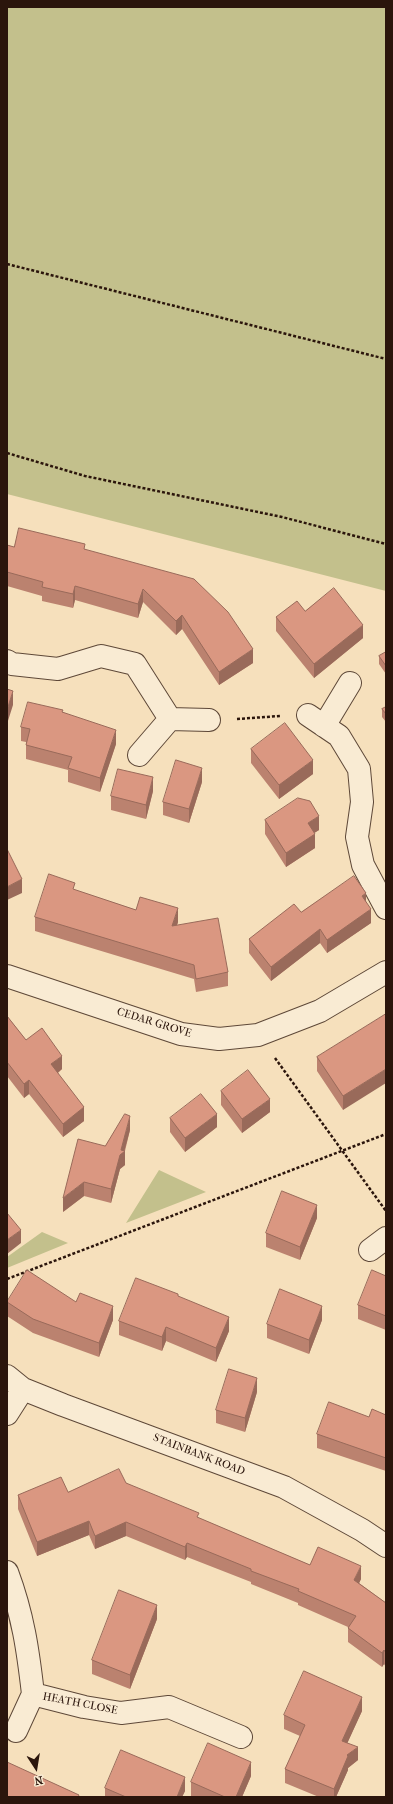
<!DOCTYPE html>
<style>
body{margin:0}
#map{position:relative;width:393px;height:1804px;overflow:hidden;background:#f6e0bc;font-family:"IM FELL French Canon",serif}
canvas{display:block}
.frame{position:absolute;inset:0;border:8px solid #2b150c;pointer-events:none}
.north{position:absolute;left:16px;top:1748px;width:40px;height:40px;-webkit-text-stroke:3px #f9ebd3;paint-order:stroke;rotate:168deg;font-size:11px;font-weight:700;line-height:16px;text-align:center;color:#2b150c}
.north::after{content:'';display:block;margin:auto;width:14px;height:18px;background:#2b150c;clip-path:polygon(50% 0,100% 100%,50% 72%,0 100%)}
</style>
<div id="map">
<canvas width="393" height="1804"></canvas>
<div class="frame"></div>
<div class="north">N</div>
</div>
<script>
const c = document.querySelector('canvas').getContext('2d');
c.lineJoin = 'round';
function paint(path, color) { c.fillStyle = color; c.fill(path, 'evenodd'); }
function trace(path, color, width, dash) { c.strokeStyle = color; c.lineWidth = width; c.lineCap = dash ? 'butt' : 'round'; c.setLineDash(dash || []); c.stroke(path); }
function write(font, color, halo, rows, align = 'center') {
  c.font = font + ' "IM FELL French Canon",serif'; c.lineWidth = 3; c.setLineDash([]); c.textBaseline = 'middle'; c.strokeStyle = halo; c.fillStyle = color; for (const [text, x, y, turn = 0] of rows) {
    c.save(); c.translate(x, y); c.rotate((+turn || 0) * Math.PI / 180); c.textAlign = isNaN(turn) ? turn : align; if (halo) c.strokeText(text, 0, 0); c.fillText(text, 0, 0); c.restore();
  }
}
const green = new Path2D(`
 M7,7H386V591L7,494Z
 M159,1170L206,1192L126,1223Z
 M42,1232L68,1243L7,1268V1257Z`);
const path = new Path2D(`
 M7,264L386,359
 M7,453L85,476L282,517L386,544
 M237,719L280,716
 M275,1058L386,1211
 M7,1279L386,1134`);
const street = new Path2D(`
 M7,661L12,664L58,669L101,656L135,664L170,719L209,720
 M308,715L339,736L359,769L362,802L357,837L363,865L386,908
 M324,726L350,683
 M139,755L170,719
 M7,976L181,1034L219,1039L258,1035L320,1011L386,972
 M370,1250L386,1238
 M7,1376L23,1389L63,1405L284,1487L362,1530L386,1546
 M7,1414L23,1389
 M7,1572C23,1615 28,1650 33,1694L84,1707L121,1713L169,1707L241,1737
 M16,1731L33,1694`);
const wall = new Path2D(`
 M7,545L14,547L85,549L253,663L219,685L182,629L176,635L143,602L138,618L75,600L73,608L42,601V596L7,586Z
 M305,611L363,638L314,678L276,631V617Z
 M386,652V674L379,664V656Z
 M386,707V722L382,717V709Z
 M63,712L116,744L100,792L68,782V770L26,759V742L21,741V727Z
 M251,749L313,774L279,799L251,763Z
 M202,782L189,823L163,815V802Z
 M153,791L146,819L111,810V796Z
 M265,820L319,830L314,833L315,848L286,867L265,834Z
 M75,890L136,910L178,922L177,925L228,972V986L196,992L194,979L35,931V917Z
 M366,901L371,923L327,953L320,943L271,981L249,953V939L301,912Z
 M386,1014L343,1110L317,1071V1057Z
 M7,1016L26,1040L62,1069L58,1073L84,1121L63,1137L29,1094L24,1098L7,1076Z
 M221,1091L270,1112L242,1133L221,1105Z
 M170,1118L217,1127L185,1152L170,1132Z
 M130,1130L125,1151V1165L120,1169L111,1203L84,1196L63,1212L105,1146Z
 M317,1218L300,1260L266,1247V1233Z
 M386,1276V1330L358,1319V1305Z
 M178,1296L229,1331L216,1362L166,1341L162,1351L119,1335V1321Z
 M7,1302H76L113,1320L99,1357L33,1333L7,1316Z
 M322,1320L309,1354L267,1338V1324Z
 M257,1392L245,1432L216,1423V1410Z
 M386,1415V1471L317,1448V1434L369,1417Z
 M126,1483L199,1518L310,1565L361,1579L359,1583L386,1603V1667L384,1664L382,1667L348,1642V1627L298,1605V1603L251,1584V1582L187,1557L185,1560L126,1536L95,1549L89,1535L37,1556L18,1509V1495L68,1492Z
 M157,1619L130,1689L92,1674V1660Z
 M362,1711L347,1743L358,1760L348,1768V1770L336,1797H319L285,1783V1769L300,1736L284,1729V1715Z
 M251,1776L242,1797H194L191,1796V1782Z
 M105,1788L185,1791L182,1797H105Z`);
const shadedWall = new Path2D(`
 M75,586V600L73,608V594Z
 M143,589V602L138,618V604Z
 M182,615V629L176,635V621Z
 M363,625V638L314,678V664Z
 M253,649V663L219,685V672Z
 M13,691V705L7,724V710Z
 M116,730V744L100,792V778Z
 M313,760V774L279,799V785Z
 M202,768V782L189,823V809Z
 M153,777V791L146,819V805Z
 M319,816V830L308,837V823Z
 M315,834V848L286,867V853Z
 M22,879V893L7,900V887Z
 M366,893V907L362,896Z
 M178,908V922L172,940V926Z
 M371,909V923L327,953V940Z
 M320,929V943L271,981V967Z
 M62,1056V1069L51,1078V1064Z
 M386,1069V1083L343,1110V1096Z
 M29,1080V1094L24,1098V1084Z
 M270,1099V1112L242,1133V1119Z
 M84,1107V1121L63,1137V1124Z
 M217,1114V1127L185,1152V1138Z
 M130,1116V1130L124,1152L125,1151V1165L120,1169L111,1203V1189Z
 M84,1182V1196L63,1212V1198Z
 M317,1205V1218L300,1260V1247Z
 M21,1230V1243L7,1254V1240Z
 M113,1306V1320L99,1357V1343Z
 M322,1306V1320L309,1354V1340Z
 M229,1317V1331L216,1362V1348Z
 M166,1327V1341L162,1351V1337Z
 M257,1378V1392L245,1432V1418Z
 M89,1521V1535L37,1556V1542Z
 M126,1522V1536L95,1549V1536Z
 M187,1543V1557L185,1560V1547Z
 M361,1566V1579L354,1594V1580Z
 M157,1605V1619L130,1689V1675Z
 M384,1650V1664L382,1667V1653Z
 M362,1697V1711L342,1755V1741Z
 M358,1747V1760L348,1768V1770L336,1797H334V1789L347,1755Z
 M251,1762V1776L242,1797H236Z
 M185,1777V1791L182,1797H177Z`);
const building = new Path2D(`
 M19,528L85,544L84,549L194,579L228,612L253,649L219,672L182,615L176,621L143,589L138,604L75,586L73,594L42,587L43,582L7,572V545L14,547Z
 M334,588L363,625L314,664L276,617L297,601L305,611Z
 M386,652V666L379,656Z
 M7,689L13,691L7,710Z
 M28,702L63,710L62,712L116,730L100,778L68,768L72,757L26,745L30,729L21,727Z
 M386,707V714L382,709Z
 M285,723L313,760L279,785L251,749Z
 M176,760L202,768L189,809L163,802Z
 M118,769L153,777L146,805L111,796Z
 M298,798L310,801L319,816L308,823L315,834L286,853L265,820Z
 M7,849L22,879L7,887Z
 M49,874L75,883L73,889L136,910L140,897L178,908L172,926L218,918L228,972L196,979L194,965L35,917Z
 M354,876L366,893L362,896L371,909L327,940L320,929L271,967L249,939L294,904L301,912Z
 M386,1014V1069L343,1096L317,1057Z
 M7,1016L26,1040L42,1028L62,1056L51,1064L84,1107L63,1124L29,1080L24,1084L7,1062Z
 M248,1070L270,1099L242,1119L221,1091Z
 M201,1094L217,1114L185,1138L170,1118Z
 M125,1114L130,1116L121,1150L125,1151L120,1155L111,1189L84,1182L63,1198L78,1139L105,1146Z
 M282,1191L317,1205L300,1247L266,1233Z
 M7,1213L21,1230L7,1240Z
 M27,1270L76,1302L80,1293L113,1306L99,1343L33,1319L7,1302Z
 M372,1270L386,1276V1316L358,1305Z
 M136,1278L178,1294V1296L229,1317L216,1348L166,1327L162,1337L119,1321Z
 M280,1289L322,1306L309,1340L267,1324Z
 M229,1369L257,1378L245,1418L216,1410Z
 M329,1402L369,1417L372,1409L386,1415V1458L317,1434Z
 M119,1469L126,1483L199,1513L197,1517L310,1565L318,1547L361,1566L354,1580L386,1603V1653L384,1650L382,1653L348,1628L356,1616L298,1591L299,1589L251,1571V1569L187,1543L185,1547L126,1522L95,1536L89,1521L37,1542L18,1495L61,1477L68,1492Z
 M119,1590L157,1605L130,1675L92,1660Z
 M304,1671L362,1697L342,1741L358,1747L347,1755L348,1756L334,1789L285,1769L305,1725L284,1715Z
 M208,1743L251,1762L236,1797H225L191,1782Z
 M121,1750L185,1777L177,1797H126L105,1788Z
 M7,1762L79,1795L78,1797H7Z`);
const streetNames = [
 ["CEDAR GROVE",154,1023,17],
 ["STAINBANK ROAD",199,1455,21],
 ["HEATH CLOSE",80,1704,11]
];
paint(green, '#c3c08c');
trace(street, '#5e4838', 24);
trace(path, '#2b150c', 2.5, [3, 2]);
trace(street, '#f9ebd3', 22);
paint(wall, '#bb826f');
paint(shadedWall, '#996a5a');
paint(building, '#da9781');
trace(building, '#996a5a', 1);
write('11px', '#2b150c', '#f9ebd3', streetNames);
</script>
